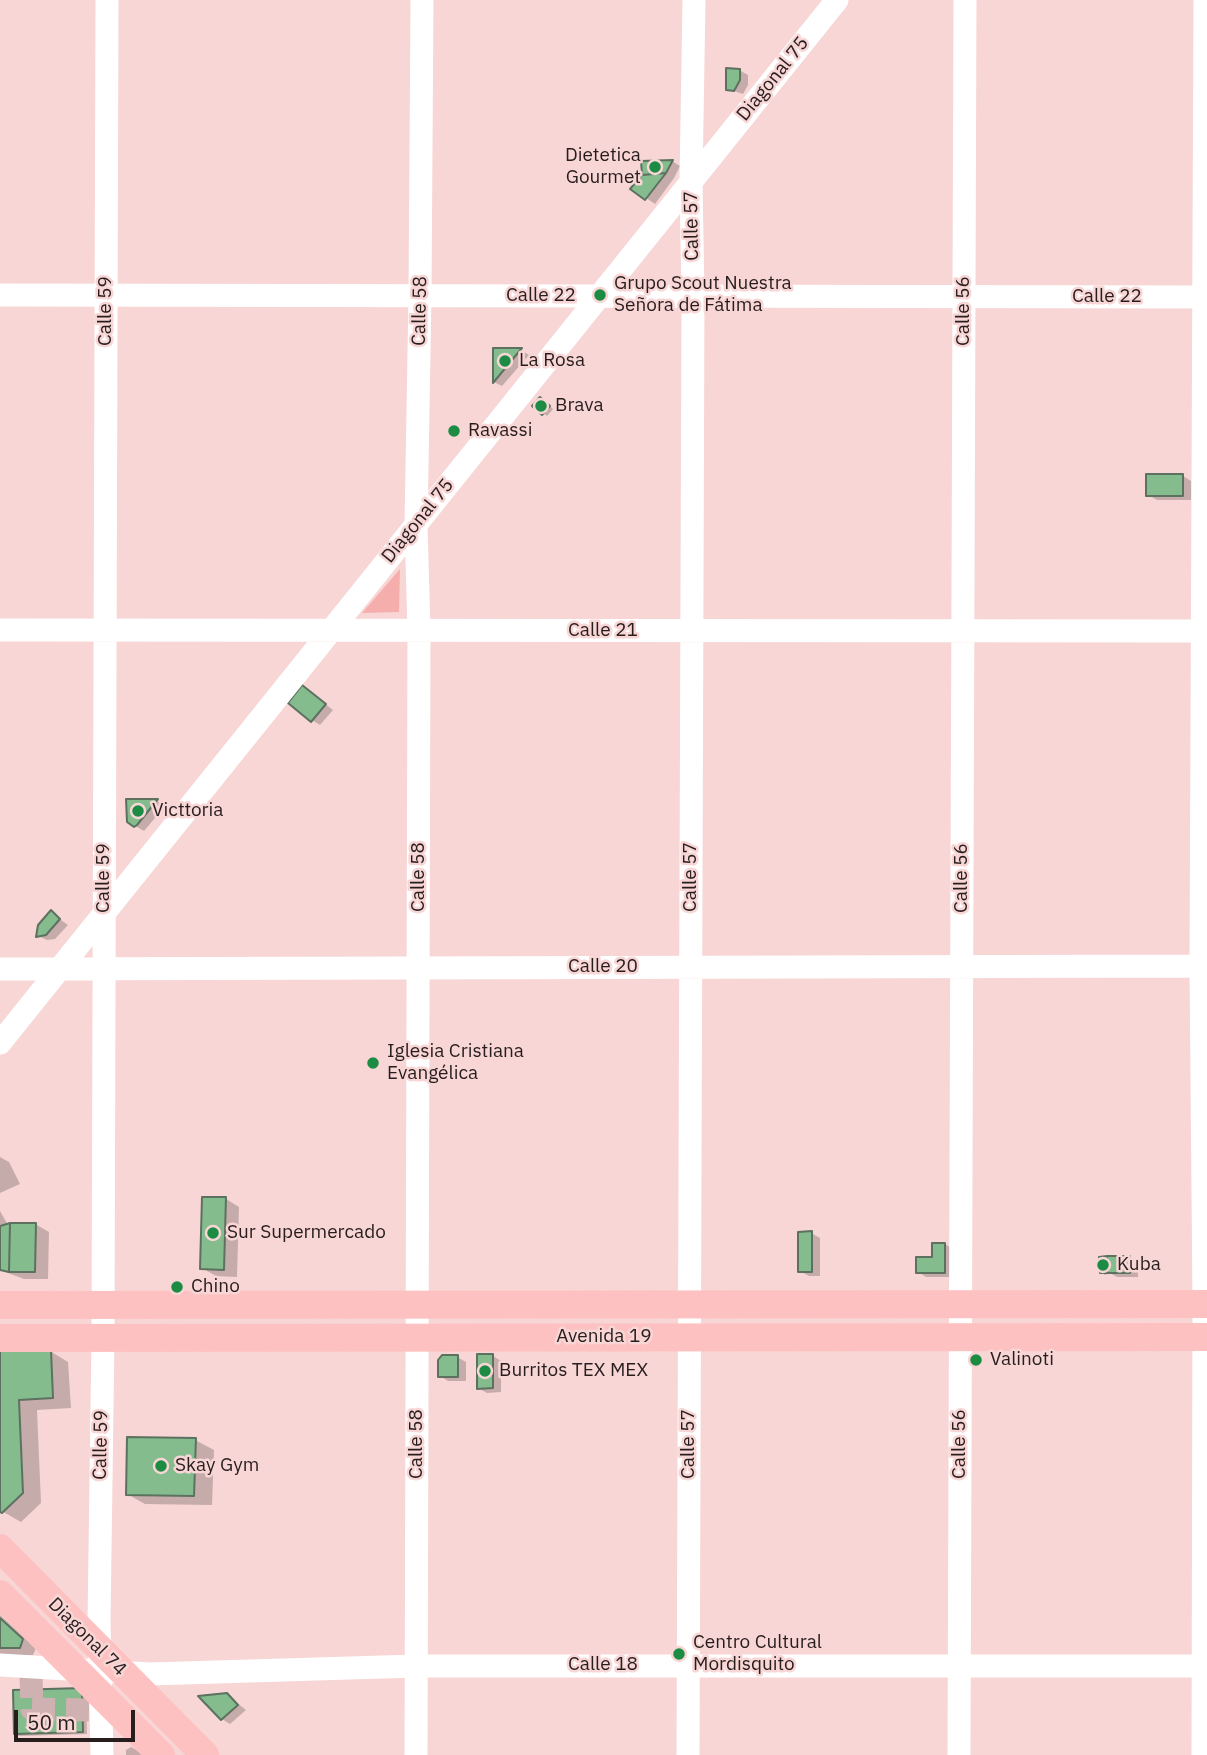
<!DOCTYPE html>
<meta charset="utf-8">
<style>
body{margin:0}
#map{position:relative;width:1207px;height:1755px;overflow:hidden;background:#f7d6d5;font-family:"IBM Plex Sans",sans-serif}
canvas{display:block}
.scale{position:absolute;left:14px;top:1710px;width:121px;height:32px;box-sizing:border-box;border:4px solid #281d1d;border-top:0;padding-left:9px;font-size:21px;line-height:24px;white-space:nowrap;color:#281d1d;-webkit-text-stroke:5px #f7d6d5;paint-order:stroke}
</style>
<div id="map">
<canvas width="1207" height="1755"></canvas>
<div class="scale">50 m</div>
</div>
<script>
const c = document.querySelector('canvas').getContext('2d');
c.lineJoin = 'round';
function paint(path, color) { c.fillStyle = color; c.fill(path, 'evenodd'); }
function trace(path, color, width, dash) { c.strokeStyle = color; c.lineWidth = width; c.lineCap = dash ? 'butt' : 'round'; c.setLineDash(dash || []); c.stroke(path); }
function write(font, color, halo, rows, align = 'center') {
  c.font = font + ' "IBM Plex Sans",sans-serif'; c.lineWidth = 5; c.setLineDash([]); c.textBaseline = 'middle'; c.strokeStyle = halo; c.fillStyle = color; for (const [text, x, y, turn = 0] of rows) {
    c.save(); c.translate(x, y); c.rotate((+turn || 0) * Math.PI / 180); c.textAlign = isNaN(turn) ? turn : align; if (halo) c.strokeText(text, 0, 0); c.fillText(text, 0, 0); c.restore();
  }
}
const green = new Path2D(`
 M400,569L399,612L362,613Z`);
const shadow = new Path2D(`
 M739,70L748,75V85L743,94L728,89Z
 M672,161L680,166L674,178L655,204L633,189L643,175V163Z
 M495,350H521L529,355L502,386L494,382Z
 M544,401L553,409L547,416L535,406Z
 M1183,476L1191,481V500H1157L1148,495Z
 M303,687L333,710L320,725L312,720Z
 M128,801H157L165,806L144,831L130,823Z
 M51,913L68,925L55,939L47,940L38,936Z
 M0,1157L9,1162L20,1184L0,1193Z
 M226,1199L239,1207L237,1277L216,1276L202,1268Z
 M0,1211L8,1225L35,1224L49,1232L48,1279H24L0,1270Z
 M811,1233L820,1238V1276H809L800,1271Z
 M945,1244L953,1249V1277H926L918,1272L934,1259Z
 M1129,1258L1138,1263V1277H1117L1110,1273L1105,1275L1101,1272Z
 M0,1351H50L68,1362L71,1408L37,1410L41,1503L21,1522L0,1510Z
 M493,1356L501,1361V1392L487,1393L478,1388Z
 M457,1357L466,1362V1381H448L440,1376Z
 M195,1440L214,1450L212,1505L145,1504L127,1494Z
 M0,1615L36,1648L33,1655H0Z
 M86,1692L87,1734L19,1736L15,1733Z
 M227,1695L246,1710L230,1724L222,1719Z
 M131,1747L140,1752L143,1755H126V1750Z`);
const building = new Path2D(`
 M726,68L740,69V80L734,91L726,90Z
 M673,160L666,173L642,175L641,161Z
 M666,173L645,200L630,189L642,175Z
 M493,348H522L493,383Z
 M540,397L550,406L542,415L532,406Z
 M1146,474H1183V496H1146Z
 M302,685L326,704L311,722L288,703Z
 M126,799H158L137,825L134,827L127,822Z
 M51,910L60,919L46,935L36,937L38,925Z
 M202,1197H226L224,1270L200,1269Z
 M10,1223H36L35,1272H9Z
 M10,1223L9,1272L0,1270V1226Z
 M812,1231V1272H798V1232Z
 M932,1243H945V1273H916V1257H932Z
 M1107,1256H1130V1273H1107Z
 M1107,1256V1273H1100L1099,1257Z
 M0,1350H51L53,1398L19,1400L23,1493L2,1513L0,1512Z
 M477,1354H493V1388L477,1389Z
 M442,1355H458V1377H438V1360Z
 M127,1437L196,1438L194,1496L126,1495Z
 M0,1618L23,1639L20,1648H0Z
 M82,1688L83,1732L14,1734L13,1690Z
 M227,1693L238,1705L221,1720L198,1696Z`);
const minorTunnel = new Path2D(`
 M31,1675L32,1709L89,1710`);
const minor = new Path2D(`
 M0,295L1207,297
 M0,630L1207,631
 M0,969L1207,966
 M0,1043L837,0
 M0,1665L150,1674L416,1666H1207
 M102,1755L99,1622L103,1337L107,0
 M416,1755L419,631L416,524L420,296L422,0
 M688,1755L693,296L691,181L694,0
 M959,1755L965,0
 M1203,1755L1204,1304L1201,966L1205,0`);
const major = new Path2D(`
 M0,1305L1207,1304
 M0,1338L1207,1337
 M0,1548L205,1755
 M0,1594L161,1755`);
const markers = [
 [655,167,7,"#1c8b43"],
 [600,295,7,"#1c8b43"],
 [505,361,7,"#1c8b43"],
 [541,406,7,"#1c8b43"],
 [454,431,7,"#1c8b43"],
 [138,811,7,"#1c8b43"],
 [373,1063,7,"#1c8b43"],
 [213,1233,7,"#1c8b43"],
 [1103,1265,7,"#1c8b43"],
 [177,1287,7,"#1c8b43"],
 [976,1360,7,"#1c8b43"],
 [485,1371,7,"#1c8b43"],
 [161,1466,7,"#1c8b43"],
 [679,1654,7,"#1c8b43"]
];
const streetNames = [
 ["Diagonal 75",773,79,-51],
 ["Calle 57",692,226,-91],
 ["Calle 22",541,296],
 ["Calle 22",1107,297],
 ["Calle 59",106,311,-90],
 ["Calle 58",420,311,-89],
 ["Calle 56",964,311,-90],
 ["Diagonal 75",418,521,-51],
 ["Calle 21",603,631],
 ["Calle 58",419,877,-90],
 ["Calle 57",691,877,-90],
 ["Calle 59",104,878,-90],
 ["Calle 56",962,878,-90],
 ["Calle 20",603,967],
 ["Avenida 19",604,1337],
 ["Calle 58",417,1444,-90],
 ["Calle 57",689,1444,-90],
 ["Calle 56",960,1444,-90],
 ["Calle 59",101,1445,-89],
 ["Diagonal 74",87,1637,45],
 ["Calle 18",603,1665]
];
const poiNames = [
 ["Dietetica",641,156,"right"],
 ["Gourmet",641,178,"right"],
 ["Grupo Scout Nuestra",614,284],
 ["Señora de Fátima",614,306],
 ["La Rosa",519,361],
 ["Brava",555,406],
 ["Ravassi",468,431],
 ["Victtoria",152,811],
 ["Iglesia Cristiana",387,1052],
 ["Evangélica",387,1074],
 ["Sur Supermercado",227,1233],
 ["Kuba",1117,1265],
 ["Chino",191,1287],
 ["Valinoti",990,1360],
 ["Burritos TEX MEX",499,1371],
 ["Skay Gym",175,1466],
 ["Centro Cultural",693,1643],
 ["Mordisquito",693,1665]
];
paint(green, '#f6aead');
paint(shadow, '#0003');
paint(building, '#84bc8e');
trace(building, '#5d7160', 2);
trace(minorTunnel, '#ceb1b0', 23, [23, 11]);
trace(minor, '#fff', 23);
trace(major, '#fec1c1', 28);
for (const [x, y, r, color] of markers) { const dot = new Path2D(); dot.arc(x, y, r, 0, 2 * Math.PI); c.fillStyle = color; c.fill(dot); trace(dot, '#f7d6d5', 2.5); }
write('19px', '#281d1d', '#f7d6d5', streetNames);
write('19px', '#281d1d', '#f7d6d5', poiNames, 'left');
</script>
